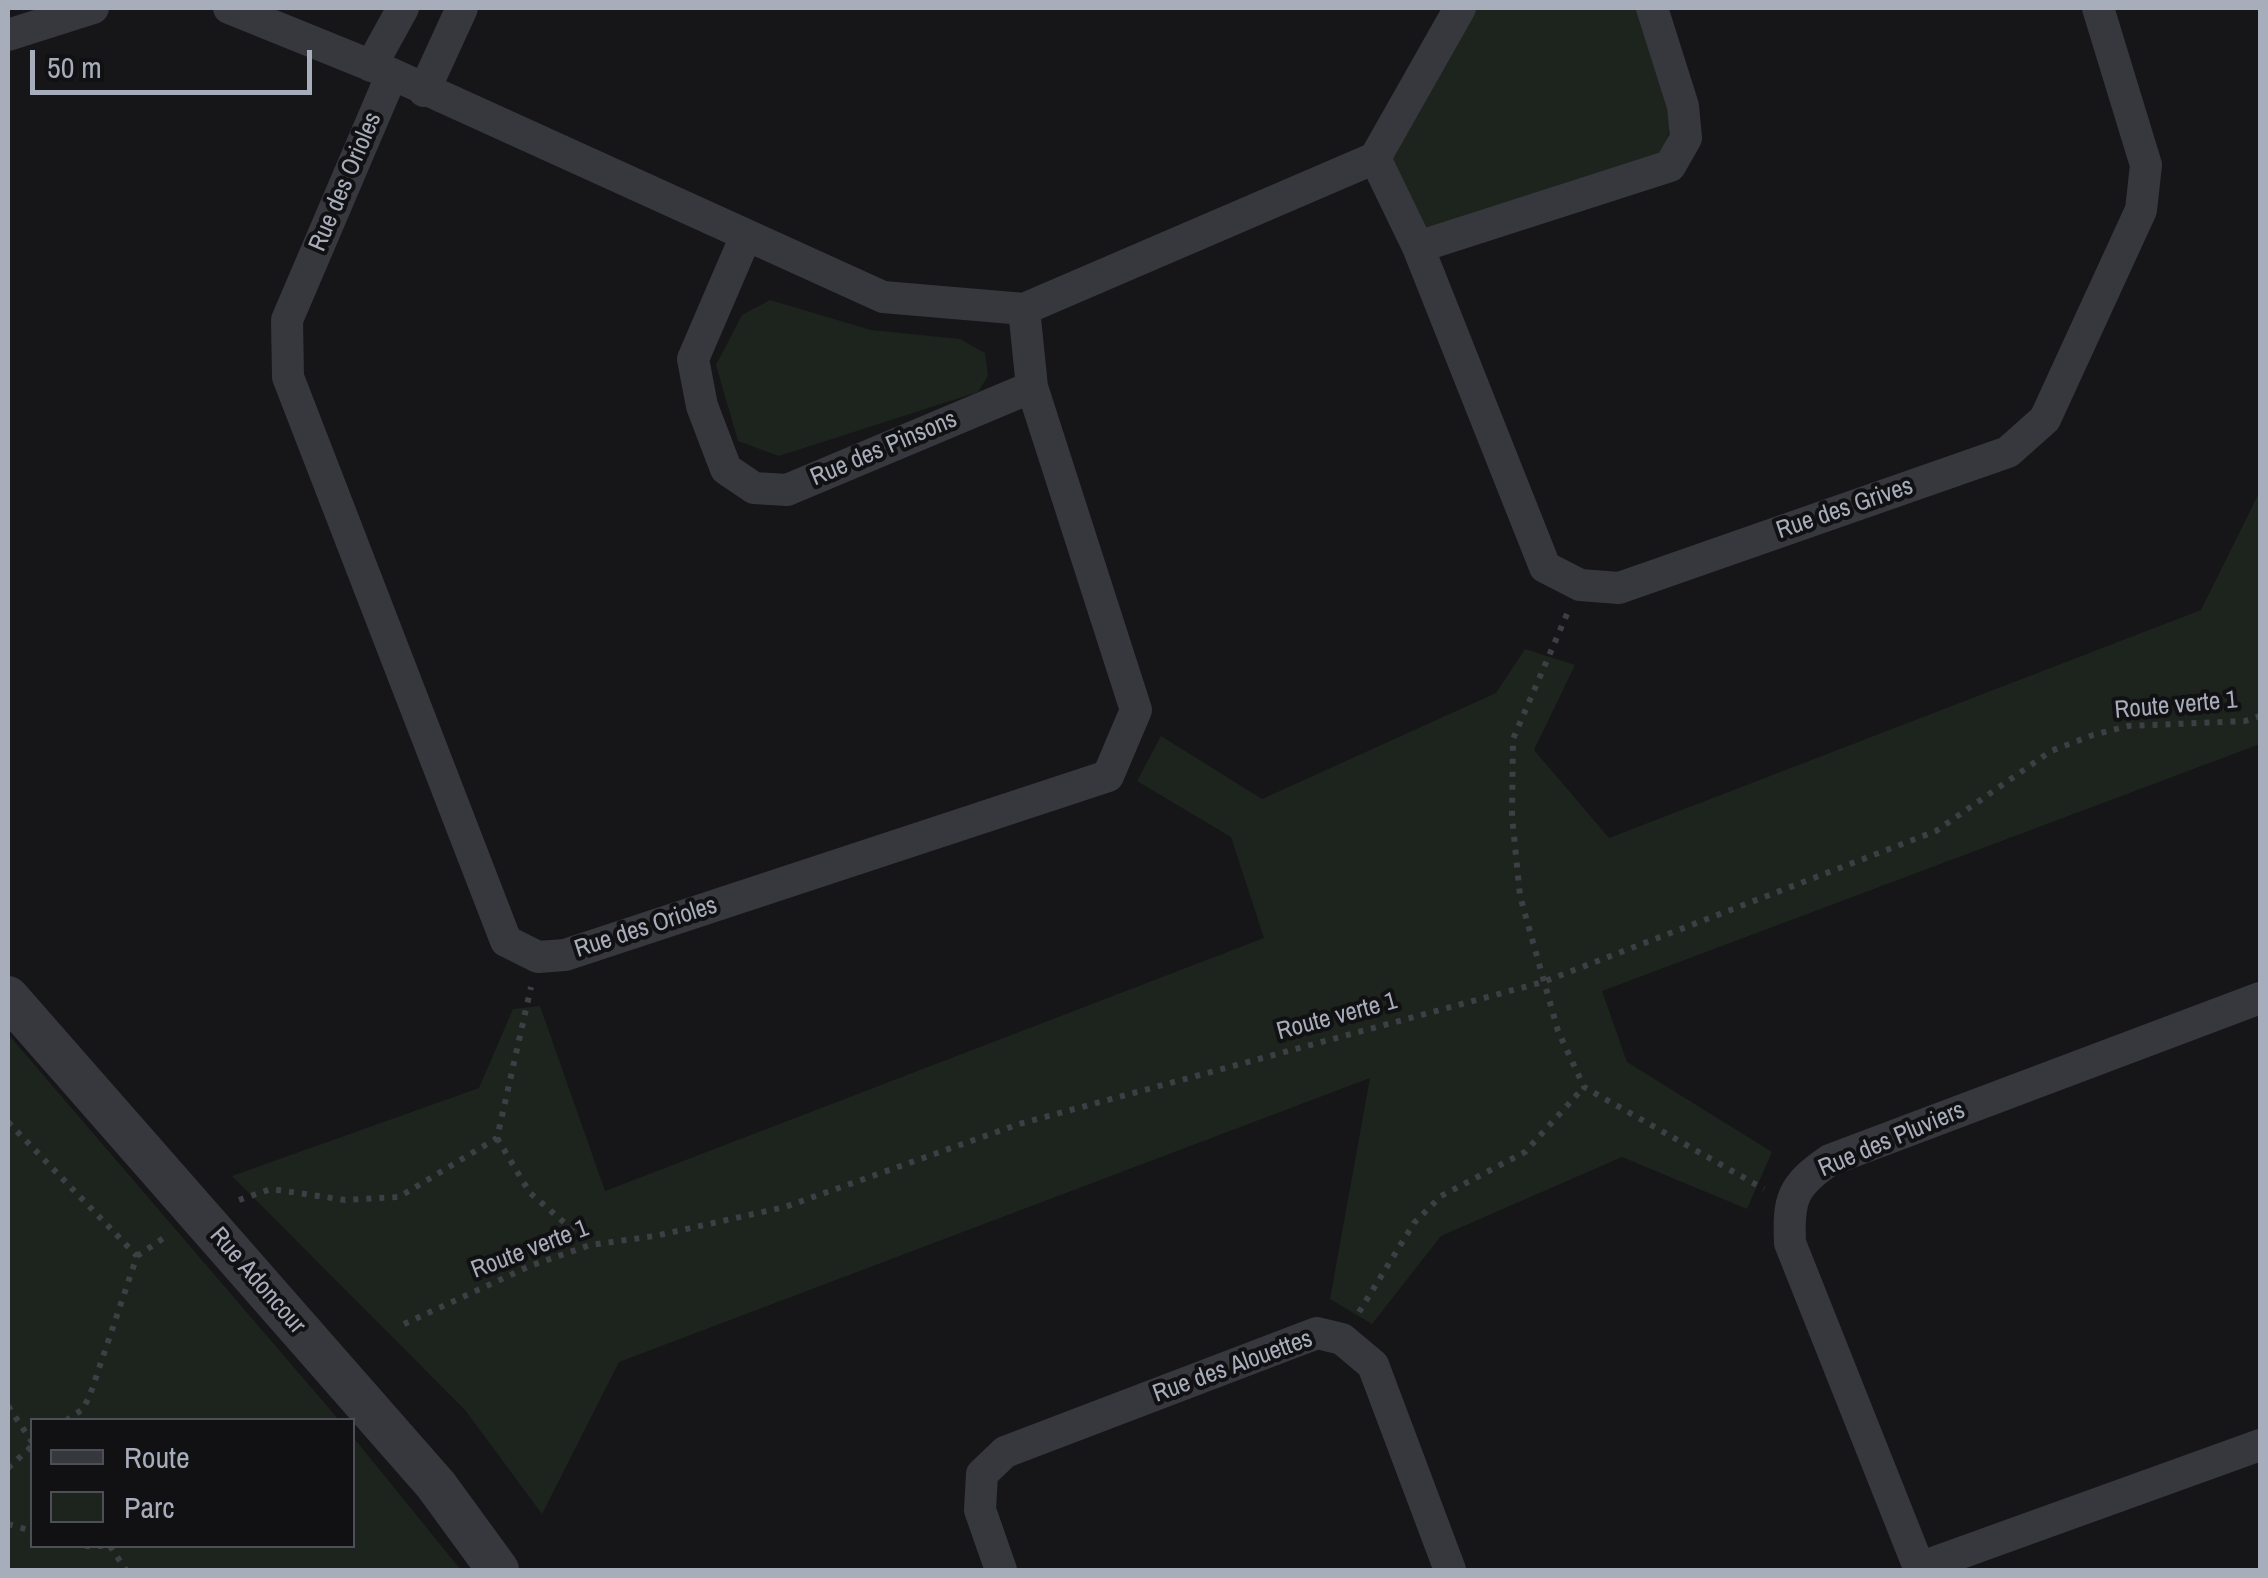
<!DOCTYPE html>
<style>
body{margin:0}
#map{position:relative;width:2268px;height:1578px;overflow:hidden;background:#161619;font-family:"Archivo Narrow",sans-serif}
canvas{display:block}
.frame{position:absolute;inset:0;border:10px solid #a7adba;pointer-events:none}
.legend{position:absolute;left:30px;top:1418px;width:325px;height:130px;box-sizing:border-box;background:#111114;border:2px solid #4d4f56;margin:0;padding:12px 18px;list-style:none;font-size:30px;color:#a7adba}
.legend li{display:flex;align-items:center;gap:20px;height:50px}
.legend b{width:50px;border:2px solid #4d4f56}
.scale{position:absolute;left:30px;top:50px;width:282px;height:45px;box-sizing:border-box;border:5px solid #a7adba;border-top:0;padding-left:12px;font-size:30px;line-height:35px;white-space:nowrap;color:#a7adba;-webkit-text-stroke:8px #111114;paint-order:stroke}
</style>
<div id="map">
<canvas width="2268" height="1578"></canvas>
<div class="frame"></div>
<ul class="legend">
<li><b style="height:12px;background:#37383e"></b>Route</li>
<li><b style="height:28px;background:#1c241d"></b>Parc</li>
</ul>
<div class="scale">50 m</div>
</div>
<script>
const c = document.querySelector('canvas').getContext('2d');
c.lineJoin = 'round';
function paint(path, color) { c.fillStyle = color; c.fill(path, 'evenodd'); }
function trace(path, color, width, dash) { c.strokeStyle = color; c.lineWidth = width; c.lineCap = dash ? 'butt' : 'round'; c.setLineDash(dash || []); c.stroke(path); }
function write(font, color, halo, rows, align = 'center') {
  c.font = font + ' "Archivo Narrow",sans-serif'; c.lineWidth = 8; c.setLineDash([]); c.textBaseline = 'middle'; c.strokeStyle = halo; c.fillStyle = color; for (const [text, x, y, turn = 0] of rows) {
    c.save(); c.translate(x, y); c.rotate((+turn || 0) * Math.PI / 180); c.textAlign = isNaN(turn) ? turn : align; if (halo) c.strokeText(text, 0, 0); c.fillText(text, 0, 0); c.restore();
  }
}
const green = new Path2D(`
 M1469,8H1644L1674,107L1663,159L1424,235L1385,158Z
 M770,300L871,330L960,339L985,353L988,376L978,392L779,456L738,441L716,365L742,315Z
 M2260,491V744L1602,991L1627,1062L1772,1152L1747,1209L1622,1157L1441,1236L1372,1324L1330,1299L1370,1078L619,1362L542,1514L465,1410L232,1176L479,1088L513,1009L540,1006L605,1191L1264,938L1231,837L1137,781L1161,736L1262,799L1496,693L1525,649L1575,665L1534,750L1609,838L2201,610Z
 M8,1034L339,1420H32V1546H352L353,1437L461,1570H8Z`);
const path = new Path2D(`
 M1567,614L1513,739L1512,816L1520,896L1558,1031L1584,1087L1764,1189
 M8,1122L137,1256L90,1395L83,1409L67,1420
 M497,1138L530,1193L589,1244
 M239,1200L271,1189L345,1200L399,1197L497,1138L531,987
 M137,1256L165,1237
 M1359,1312L1414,1223L1441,1196L1525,1152L1584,1087
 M404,1324L530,1266L590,1245L655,1236L785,1207L1019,1124L1543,982L1936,831L2051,751L2093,735L2128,726L2245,721L2260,716
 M8,1406L32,1442
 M8,1468L32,1446
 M8,1524L32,1531
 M85,1546H110
 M110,1546L126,1570`);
const minor = new Path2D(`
 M229,8L392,74L883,297L1024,309L1375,158L1460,8
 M8,35L93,8
 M371,66L403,8
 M392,74L287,320L288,377L506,941L538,957L565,955L1108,776L1136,710L1032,387L1024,309
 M424,91L462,8
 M1375,158L1418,247L1545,567L1580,585L1619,588L2008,452L2045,419L2141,210L2146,165L2098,8
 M745,238L693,359L702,406L726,469L754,488L787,490L1032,387
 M1418,247L1670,166L1686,138L1683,106L1652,8
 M1919,1568L2260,1445
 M1001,1570L980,1510L982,1474L1005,1452L1317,1333L1342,1339L1373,1365L1450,1570
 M1920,1570L1790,1243C1788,1199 1792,1186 1830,1160L2260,998`);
const tertiary = new Path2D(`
 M8,997L436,1485L498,1570`);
const streetNames = [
 ["Rue des Orioles",346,182,-67],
 ["Rue des Pinsons",884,449,-23],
 ["Rue des Grives",1845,509,-19],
 ["Route verte 1",2176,706,-5],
 ["Rue des Orioles",646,928,-18],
 ["Route verte 1",1337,1017,-15],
 ["Rue des Pluviers",1892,1140,-23],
 ["Route verte 1",530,1250,-21],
 ["Rue Adoncour",257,1281,49],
 ["Rue des Alouettes",1233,1367,-20]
];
paint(green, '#1c241d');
trace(path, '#3d3f45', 6, [5, 8]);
trace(minor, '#37383e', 32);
trace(tertiary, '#37383e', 42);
write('25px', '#a7adba', '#111114', streetNames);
</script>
